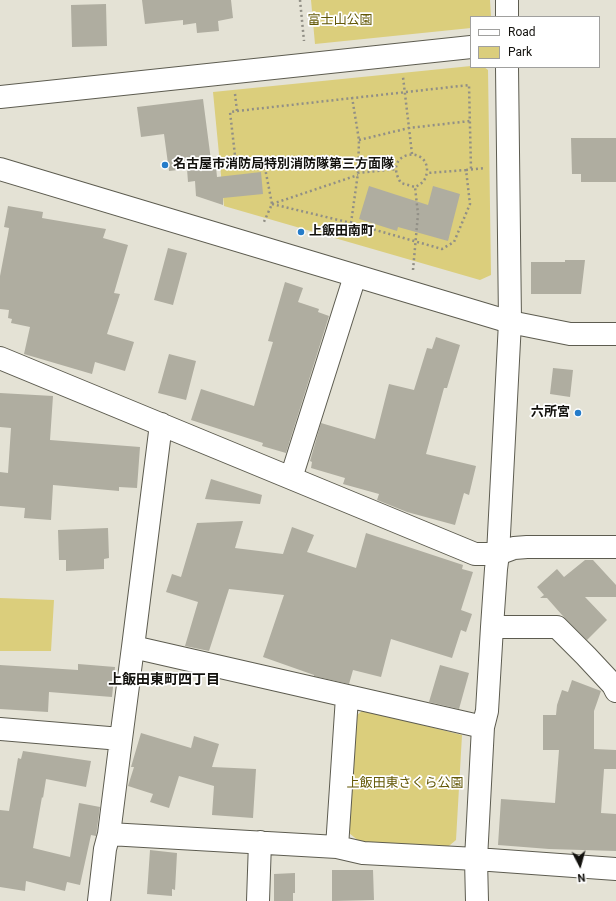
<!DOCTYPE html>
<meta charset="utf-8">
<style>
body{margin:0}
#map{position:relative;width:616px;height:901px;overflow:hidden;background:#e4e2d5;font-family:Roboto,sans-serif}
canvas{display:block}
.legend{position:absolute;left:470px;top:16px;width:130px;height:52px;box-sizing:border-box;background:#fff;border:1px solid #a0a09e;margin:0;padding:5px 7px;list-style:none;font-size:12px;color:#12110d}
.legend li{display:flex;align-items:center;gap:8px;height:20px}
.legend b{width:20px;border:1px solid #a0a09e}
.north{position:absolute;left:560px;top:845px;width:40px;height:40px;-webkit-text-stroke:3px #fff;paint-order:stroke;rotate:174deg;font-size:11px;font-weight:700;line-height:16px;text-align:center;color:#12110d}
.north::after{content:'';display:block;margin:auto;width:14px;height:18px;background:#12110d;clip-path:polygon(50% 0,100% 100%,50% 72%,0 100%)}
</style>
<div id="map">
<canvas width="616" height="901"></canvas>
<ul class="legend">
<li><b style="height:5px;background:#fff"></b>Road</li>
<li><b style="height:11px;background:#dbce7c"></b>Park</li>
</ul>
<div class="north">N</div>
</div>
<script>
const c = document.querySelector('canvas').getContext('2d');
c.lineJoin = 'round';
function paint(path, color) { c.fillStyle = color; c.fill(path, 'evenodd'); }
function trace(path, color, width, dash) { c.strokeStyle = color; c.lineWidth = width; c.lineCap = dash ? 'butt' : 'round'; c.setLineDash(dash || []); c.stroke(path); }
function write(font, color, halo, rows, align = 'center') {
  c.font = font + ' Roboto,"Noto Sans JP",sans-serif'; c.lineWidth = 3.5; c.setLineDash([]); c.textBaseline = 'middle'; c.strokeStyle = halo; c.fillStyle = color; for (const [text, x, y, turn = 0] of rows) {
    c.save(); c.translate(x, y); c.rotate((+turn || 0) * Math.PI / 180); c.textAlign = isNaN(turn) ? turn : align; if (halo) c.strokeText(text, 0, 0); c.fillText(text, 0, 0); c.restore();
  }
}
const green = new Path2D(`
 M311,0H490L491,17H471V28L315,44Z
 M471,66V67H484L488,70L491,275L480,280L224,206L213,92Z
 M0,598L54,600L51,651H0Z
 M363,710L462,735L456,840L444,850L365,846L349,833L356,716Z`);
const building = new Path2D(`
 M142,0H231L233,18L218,21L219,31L197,33L196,23L183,25V20L145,24Z
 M106,4L107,46L72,47L71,5Z
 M203,99L212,168L216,167L217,177L261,172L263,194L223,198V205L196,196L195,181L188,182L187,169L169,171L164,134L141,137L137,107Z
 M571,138H616V182H581V174H572Z
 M369,186L428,205L433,186L460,194L448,241L398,227L397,231L359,219Z
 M8,206L43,212L42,218L106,229L103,238L128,245L114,293L120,294L107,334L134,342L125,371L95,362L92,374L24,354L30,327L11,323L12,319L8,318L9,310L0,309V276L8,234L9,228L4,227Z
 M168,248L187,253L173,305L154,300Z
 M565,260H585L581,294H531V262H565Z
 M285,282L303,288L298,302L319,309L318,312L329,316L286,453L262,446L263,443L191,420L201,389L254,406L273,342L268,341Z
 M436,337L460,345L447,388H444L426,454L476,466L469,495L464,493L455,525L407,512L377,500L379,494L343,484L345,478L311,468L312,462L310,461L321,423L375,439L389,384L414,390L427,348L432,349Z
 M169,354L196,361L186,400L158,393Z
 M553,368L573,370L570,397L550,394Z
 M0,393L53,396L50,440L140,447L137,488L119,487V491L53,485L51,520L24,518L25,508L0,506V472L8,473L11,428L0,427Z
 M211,479L262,495L260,504L205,499Z
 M243,521L235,548L283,554L292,527L314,535L307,552L356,568L366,533L463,565L462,569L473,572L461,610L472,614L466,632L461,630L452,658L391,639L381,677L353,670L349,684L314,676V675L263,657L284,595L229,589L209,651L185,646L198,602L166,592L172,574L181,577L197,523Z
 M108,528L109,558L104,559V569L66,571V560H59L58,530Z
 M585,560H593L616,585V597H585L607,620L587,640L562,615L547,598H540L544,595L537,587L557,569L564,577Z
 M78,664L115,667L112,697L49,692L48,712L0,709V665L78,670Z
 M440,665L469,673L459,709L429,702Z
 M572,680L601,691L594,711V749L616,750V769H604L601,813L616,814V851L549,849L498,845L501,799L555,803L559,750H543V715H556L557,705L562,690L568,692Z
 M141,733L191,748L194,736L219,744L212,767L256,769L253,818L212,815L214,786L179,776L169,808L150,802L153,794L128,786L134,767H131Z
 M23,751L91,761L86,787L46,779L43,798L42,797L33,848L70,857L79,803L100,807L96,836L91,835L80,885L67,882L65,891L26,881L25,891L0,887V810L9,811L18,758L21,759Z
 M150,850L177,853L175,890L172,889V896L147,894Z
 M332,870H373L374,900L332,901Z
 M295,873V893H293V901H274V874Z`);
const path = new Path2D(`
 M300,0L304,41
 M235,94L237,111L230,112L236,164L265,168L272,204L263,224
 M352,97L359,140L358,173
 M237,111L469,85L471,169
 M359,140L409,128L403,77
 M412,154L409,128L470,121
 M466,170L485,168
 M272,204L351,223L442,249L454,242L470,204L466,170L427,173
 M272,204L358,175
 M351,223L358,173L396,169
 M413,270L418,214L415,187C423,183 426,180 427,171C428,144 381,152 401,183L415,187`);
const street = new Path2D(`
 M507,17V0
 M507,67L510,322L498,554L514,548L527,547H616
 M0,97L471,47
 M0,358L475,554H498L496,569L492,627H557L586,656L613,685L616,691
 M161,424L133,647L483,727L476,859L477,901
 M291,478L355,276
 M483,727L487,711L492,627
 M0,729L121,739L109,834L337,847L363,853L476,859L616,869
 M121,739L133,647
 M337,847L347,697
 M99,901L105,849L109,834
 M258,901L260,842`);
const secondary = new Path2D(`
 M0,169L510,322L570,334H616`);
const markers = [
 [165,165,4,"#257cca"],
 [301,232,4,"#257cca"],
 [578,413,4,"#257cca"]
];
const parkNames = [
 ["富士山公園",340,21],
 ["上飯田東さくら公園",405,784]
];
const poiNames = [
 ["名古屋市消防局特別消防隊第三方面隊",173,165],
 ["上飯田南町",309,232],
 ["六所宮",570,413,"right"]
];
const neighbourhoodNames = [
 ["上飯田東町四丁目",164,680]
];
paint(green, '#dbce7c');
paint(building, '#afada0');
trace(street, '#5d5c50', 24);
trace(secondary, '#5d5c50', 24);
trace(path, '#918f86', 2.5, [2, 3]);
trace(street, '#fff', 22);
trace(secondary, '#fff', 22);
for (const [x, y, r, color] of markers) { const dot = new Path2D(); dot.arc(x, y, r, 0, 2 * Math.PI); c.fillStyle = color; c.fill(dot); trace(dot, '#fff', 1.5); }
write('13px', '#635806', '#fff', parkNames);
write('bold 13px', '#12110d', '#fff', poiNames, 'left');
write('bold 14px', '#12110d', '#fff', neighbourhoodNames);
</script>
